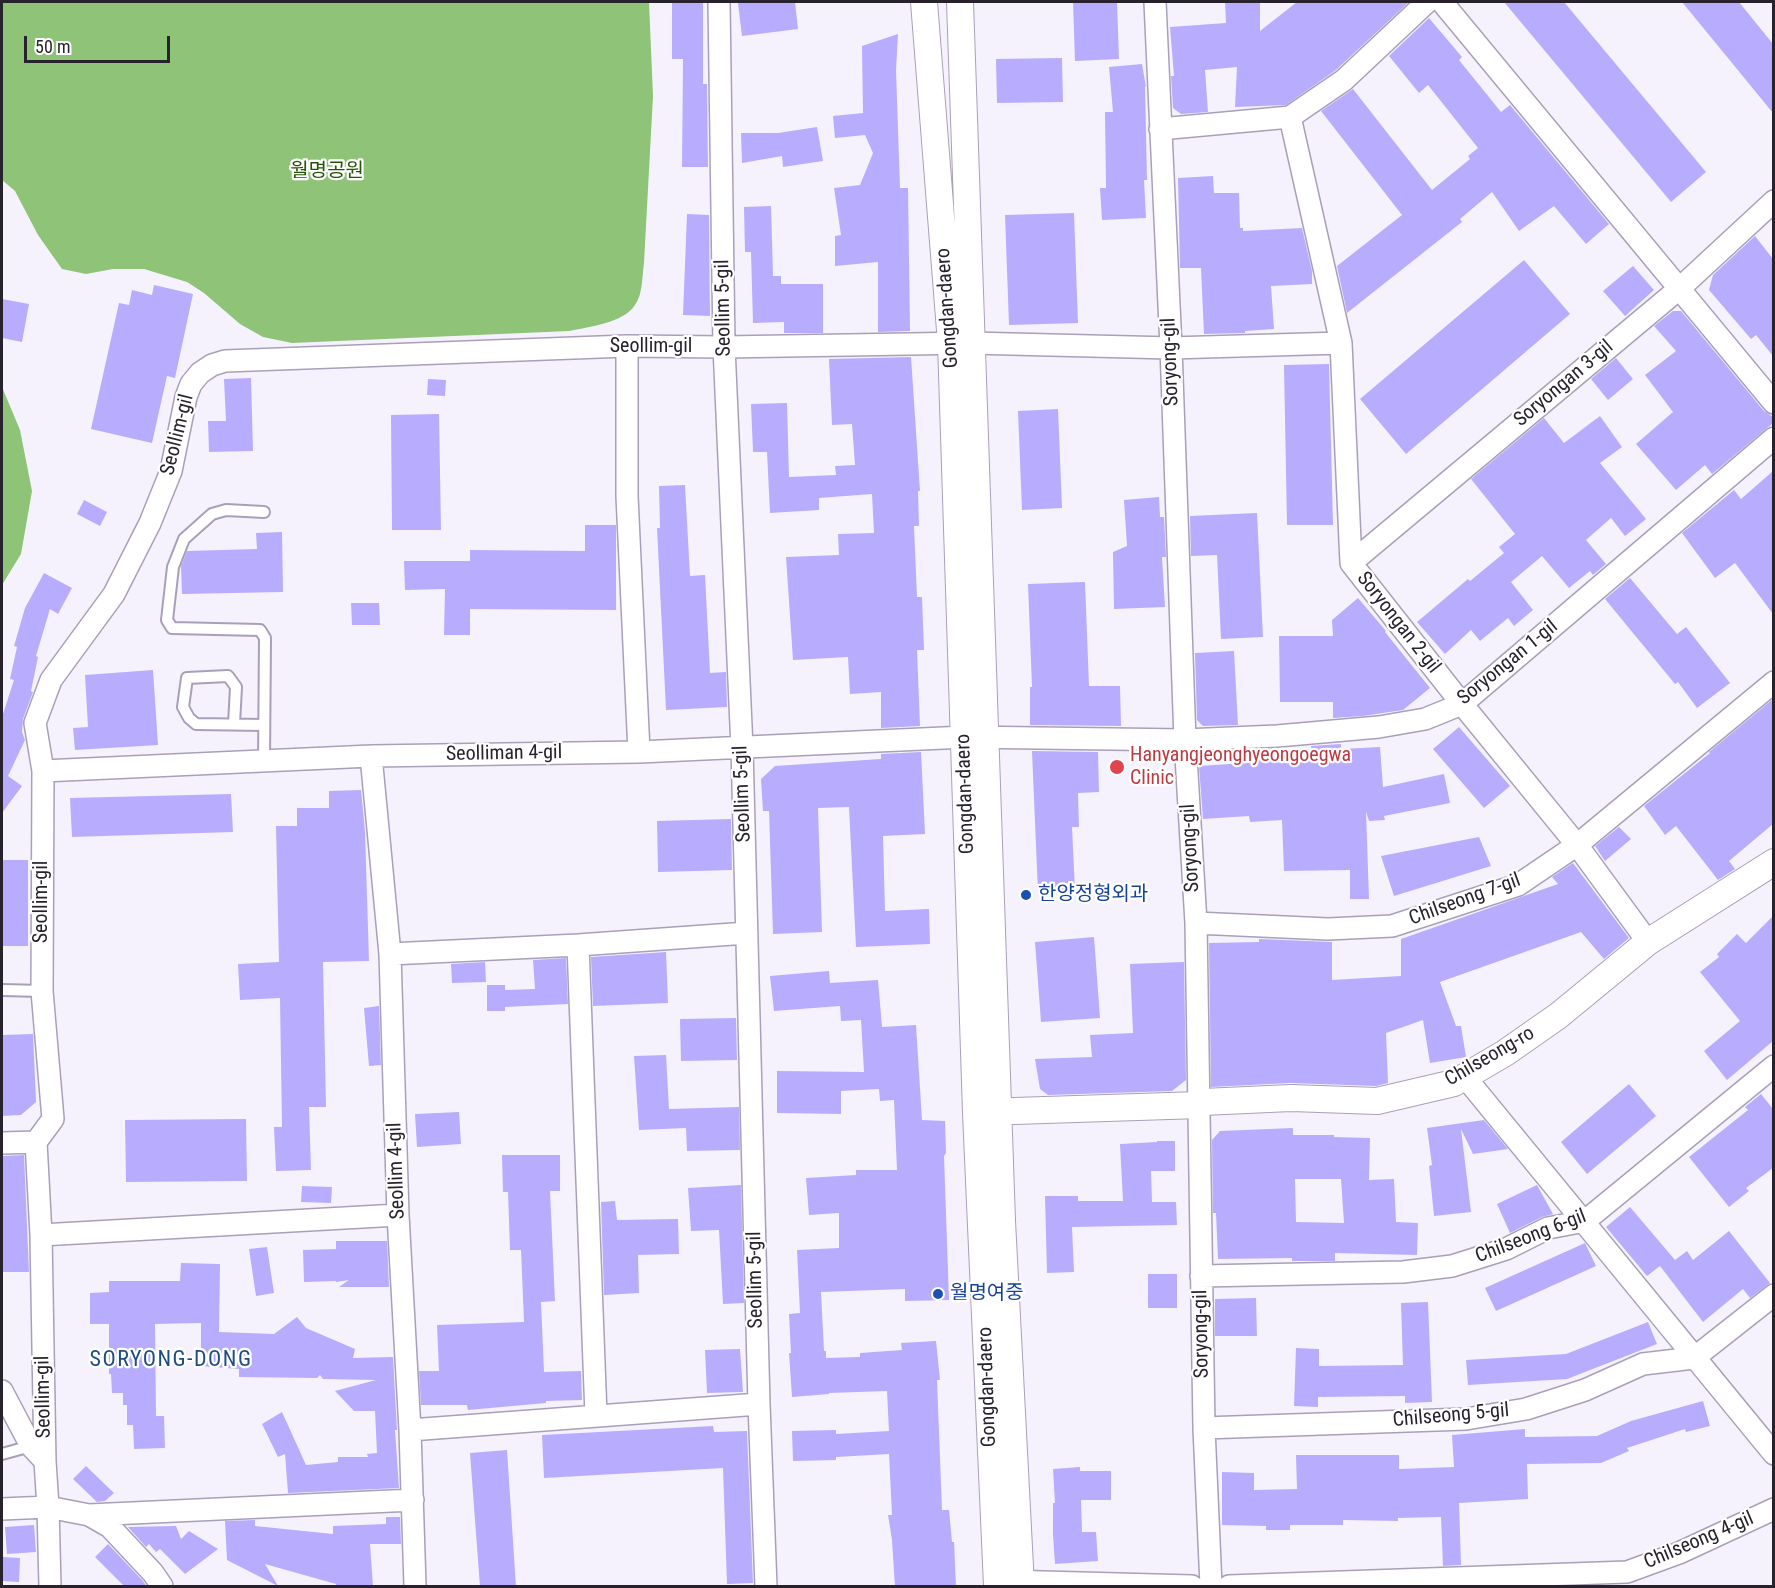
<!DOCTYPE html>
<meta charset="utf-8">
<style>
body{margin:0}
#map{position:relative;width:1775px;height:1588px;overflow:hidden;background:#f6f2fd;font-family:"Roboto Condensed",sans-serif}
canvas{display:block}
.frame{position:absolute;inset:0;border:3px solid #27222c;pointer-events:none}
.scale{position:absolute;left:24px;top:36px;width:146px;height:27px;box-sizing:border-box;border:3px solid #27222c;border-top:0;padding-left:8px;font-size:18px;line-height:21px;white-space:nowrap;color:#27222c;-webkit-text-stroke:4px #fff;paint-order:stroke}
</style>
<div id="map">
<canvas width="1775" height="1588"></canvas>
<div class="frame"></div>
<div class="scale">50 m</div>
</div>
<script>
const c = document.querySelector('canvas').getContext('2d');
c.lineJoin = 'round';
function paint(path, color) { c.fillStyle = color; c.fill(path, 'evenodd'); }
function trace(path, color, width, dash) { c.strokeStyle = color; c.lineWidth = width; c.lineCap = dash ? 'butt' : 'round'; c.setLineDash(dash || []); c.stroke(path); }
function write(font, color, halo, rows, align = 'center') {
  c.font = font + ' "Roboto Condensed","Noto Sans KR",sans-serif'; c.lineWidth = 4.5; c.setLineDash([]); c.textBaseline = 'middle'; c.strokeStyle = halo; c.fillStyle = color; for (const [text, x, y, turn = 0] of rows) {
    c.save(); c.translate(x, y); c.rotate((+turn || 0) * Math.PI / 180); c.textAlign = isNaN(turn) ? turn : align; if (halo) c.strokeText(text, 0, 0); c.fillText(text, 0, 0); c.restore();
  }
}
const forest = new Path2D(`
 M2,2H649L653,96L644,263C642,276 643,294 635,305C624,323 588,327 569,331L292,343L263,337L240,324L204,293L187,282L144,269H113L86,274L62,269L38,235L15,191L2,180Z
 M2,387L20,430L32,491L21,554L2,585Z`);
const building = new Path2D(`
 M672,2H703V84H707L708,167H682L683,59H672Z
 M755,2H795L798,29L742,36L738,3Z
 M1073,2H1117L1119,59L1075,61Z
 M1225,2H1260V31L1297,2H1409L1336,70L1286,105L1235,107L1237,67L1205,70L1208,112L1181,114L1173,108L1171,76H1174L1170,27L1226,23Z
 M1504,2H1564L1706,172L1671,202Z
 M1682,2H1739L1773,44V113Z
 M1429,18L1462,57L1459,60L1501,112L1510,105L1609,224L1586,244L1554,206L1519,231L1492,192L1460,219L1462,222L1347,313L1337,266L1402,215L1321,111L1353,89L1432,190L1470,159L1468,156L1478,148L1428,85L1419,93L1389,56Z
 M898,34L896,70L900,188H908L910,331L878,332V262L835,266V236L841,235L834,188L860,185L873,153L865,135L835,138L833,116L863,113L862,46Z
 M1062,58L1063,102L997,103L996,59Z
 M1142,64L1146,87L1145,86L1147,180H1144L1146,218L1102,220L1100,188H1106L1105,112H1113L1109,67Z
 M817,127L823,161L783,167L782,156L742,163L741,133H778Z
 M1213,176L1214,193H1239L1240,228H1243V231L1302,228L1312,271V284L1271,286L1274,329L1245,331V333L1204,334L1201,268H1180L1178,178Z
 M771,206L773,276H781V284H823V333H784V322L753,323L751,252H745L744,207Z
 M1074,213L1078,323L1009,325L1005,215Z
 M687,214L709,215L710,316L683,315Z
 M1755,236L1773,259V356L1756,335L1751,339L1709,290L1713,275Z
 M1524,260L1570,314L1406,454L1360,399Z
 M1633,266L1654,290L1625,316L1603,291Z
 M154,285L193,294L175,378L167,376L152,443L91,429L119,303L129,305L132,290L152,295Z
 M2,299L29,304L22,342L2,338Z
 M1673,311H1681L1764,411L1773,417V423L1712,474L1705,465L1676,490L1636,444L1673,412L1645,375L1676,351L1654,326Z
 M911,357L920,491H918L919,526H914L917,597H922L924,650H917L920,726L881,728V692L850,694L848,657L793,660L786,557L839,555L838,534L874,533L872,494L819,498V510L770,513L767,452H753L751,404L787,403L789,477L836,475L835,466L855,465L852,424L832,425L829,359Z
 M1616,358L1633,379L1608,400L1591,379Z
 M1329,364L1333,525H1287L1284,365Z
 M251,378L253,451L209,452L208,421H226L224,379Z
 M428,379L446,380L445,396L427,395Z
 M1058,409L1062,508L1022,510L1018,411Z
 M439,414L441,530H392L391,415Z
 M1600,416L1622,447L1600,463L1646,519L1625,536L1611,518L1586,540L1606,564L1593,575L1590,571L1569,588L1542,556L1511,582L1533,610L1514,626L1508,618L1480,641L1471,630L1445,654L1417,622L1468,579L1470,581L1504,553L1499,547L1515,534L1471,479L1544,418L1564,443Z
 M1773,471V614L1735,563L1715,578L1682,533L1734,490L1741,499Z
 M685,485L690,576L705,575L710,673L726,672L727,707L666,710L657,528H660L659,486Z
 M1159,497L1160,517H1164L1166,557H1162L1165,607L1114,609L1113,552L1127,546L1124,500Z
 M84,500L107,512L100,526L77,514Z
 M1257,513L1263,637L1221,639L1217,555L1191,556L1190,516Z
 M585,525H616V610L470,609V635H444L445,589L405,590L404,561H470V550L585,551Z
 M282,532L283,592L182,594L181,566L187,551L257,549L256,533Z
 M44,573L72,588L58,614L50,609L36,656L38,657L31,691L33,692L23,719L22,732L25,740L8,776L22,786L2,813V717L14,680L10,679L17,647L14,646L25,608Z
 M1630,578L1677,634L1686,627L1730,683L1697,708L1678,682L1675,684L1605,599Z
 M1085,582L1089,686H1120L1121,726L1030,725V687H1032L1028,584Z
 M1358,598L1386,631L1385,632L1430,688L1403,710L1363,716L1333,718V702H1280L1279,636H1333L1332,620Z
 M351,603H379L380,625H352Z
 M1234,651L1238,725L1203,726L1197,720L1195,653Z
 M153,670L158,745L75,750L73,728L88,727L85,675Z
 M1773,699V824L1729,861L1735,869L1718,880L1676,826L1665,835L1644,806L1710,753L1709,752Z
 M1459,727L1510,786L1484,808L1433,749Z
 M1341,744V749L1380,747L1383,787L1444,774L1450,803L1384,816L1385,820L1369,821L1366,812L1369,899H1350V870L1284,871L1282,820L1250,822L1249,816L1203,819L1199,766L1246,763V758L1312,754L1311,746Z
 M1032,751L1098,752L1099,792L1078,793L1079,827H1072L1075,891L1038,893Z
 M921,752L925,834L883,836L885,911L929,909L930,944L856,947L849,807L818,808L822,932L773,934L769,811H763L761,779L775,766L881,759V754Z
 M361,790L365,831L369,961L323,962L326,1107H309L311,1170L276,1171L274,1127H282L280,998L240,1000L238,964L279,962L276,826H297V808H329V791Z
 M231,794L233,832L72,837L70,798Z
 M731,819L732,870L658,872L657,821Z
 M1619,827L1631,839L1605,861L1595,846Z
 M1479,837L1491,866L1394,896L1381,856Z
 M2,860H28V946H2Z
 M1573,863L1629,938L1604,959L1581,932L1440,982L1456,1026H1461L1466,1057L1430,1063L1423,1020L1386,1033L1388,1083L1376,1086L1290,1083L1211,1087L1209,943L1259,942V939L1332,942V980L1401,976V939L1558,884L1552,877Z
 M1773,916V1041L1727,1080L1704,1051L1740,1021L1700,972L1719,957L1717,954L1737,934L1746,943Z
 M1094,937L1100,1018L1041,1022L1035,942Z
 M666,952L668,1003L593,1006L591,957Z
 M566,958L568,1004L505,1007V1011H487V985H505V990L535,989L533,960Z
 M485,962L486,982L452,983L451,964Z
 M1184,962L1186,1080L1172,1091L1048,1095L1040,1089L1035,1059L1092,1057L1090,1035L1133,1033L1130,964Z
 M829,971L830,983L878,980L882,1027L916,1025L922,1120L945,1121L946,1153L944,1156L949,1300L905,1301V1289L821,1292L824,1351H826V1358L860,1357V1353L902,1350L901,1343L936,1341L940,1380H937L942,1510H949L952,1542H954L956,1587H895L892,1540L888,1515H892L889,1454L836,1457V1460L793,1461L792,1431L836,1430V1434L889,1431L887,1391L829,1393V1394L792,1397L789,1353H791L789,1314L800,1313L797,1250L839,1248V1213L809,1215L806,1178L856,1175V1170H897L894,1100L880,1101L879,1089L841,1091V1114L777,1113V1071L864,1072L861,1020L841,1021L840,1006L774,1011L770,976Z
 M379,1006L381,1065L369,1066L364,1008Z
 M736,1018L737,1060L681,1061L680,1019Z
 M33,1034L36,1102L21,1115L2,1116V1035Z
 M666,1055L669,1109L739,1107L740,1150L687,1151L686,1128L639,1130L634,1056Z
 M1629,1084L1656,1116L1587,1174L1561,1142Z
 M1761,1094L1773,1109V1168L1746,1188L1749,1191L1729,1207L1689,1157L1748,1110L1745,1107Z
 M459,1112L461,1144L417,1147L415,1114Z
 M246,1119L247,1181L126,1182L125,1120Z
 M1484,1120L1508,1149L1473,1154L1461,1129L1471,1212L1434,1216L1429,1166L1432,1165L1427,1128Z
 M1293,1128V1135H1334V1137L1370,1138L1369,1180L1394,1179L1396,1222L1418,1223L1417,1255L1335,1253V1261H1292V1258L1218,1259L1216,1213H1213L1212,1140L1220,1131ZM1295,1179H1341L1344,1223L1296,1222Z
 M1157,1141H1175V1171H1151L1152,1202H1176L1177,1225L1072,1227L1074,1272L1047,1273L1045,1196H1078V1201H1123L1120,1144L1157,1142Z
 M24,1155L29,1272H2V1156Z
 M502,1155H560V1191H550L555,1301L541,1302L544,1372L581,1371L582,1400L546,1401V1403L468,1410L467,1405H421L419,1371H439L437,1325L524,1322L521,1250H510L508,1192H503Z
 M741,1185L744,1303L723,1304L719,1230L691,1231L688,1188Z
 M1537,1185L1553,1214L1542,1217L1510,1233L1497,1204Z
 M302,1186L332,1187L331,1203L301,1202Z
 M615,1201L617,1220L678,1219L679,1254L638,1255L639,1293L604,1295L601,1202Z
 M1630,1207L1675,1260L1687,1251L1693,1260L1729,1231L1770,1283L1750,1298L1743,1289L1703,1322L1660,1266L1647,1276L1606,1227Z
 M336,1241H387L389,1287H339L349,1280L336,1282V1281L304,1282L303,1250L336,1249Z
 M1585,1243L1596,1266L1496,1311L1485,1288Z
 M267,1247L274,1293L256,1296L249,1249Z
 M181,1263L220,1264L219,1332L274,1334L297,1317L306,1328L355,1349L353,1358L393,1357L397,1430H395L399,1488L288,1493L285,1454L278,1457L262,1424L282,1412L306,1465L338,1462V1457H368L367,1454L377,1453L375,1411H354L335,1391L376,1380L323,1379L320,1375L317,1378L239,1377V1369L201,1366V1323L155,1324L156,1416H164L165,1448L134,1449L133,1425H127V1405H123V1393H112L111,1374H109V1324H90V1293L109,1292V1281H180Z
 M1148,1274H1177V1308H1148Z
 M1256,1298L1257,1336H1215V1299Z
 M1428,1302L1432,1402L1405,1403V1396L1318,1397V1407L1294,1406L1296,1348L1319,1349V1366L1403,1365L1401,1303Z
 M1648,1322L1657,1344L1567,1379L1468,1385L1466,1360L1566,1354Z
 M740,1349L743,1392L707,1393L705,1350Z
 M1703,1401L1710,1426L1686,1432L1685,1429L1627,1448L1629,1451L1601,1463L1527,1464L1528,1499L1459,1503L1461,1565L1443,1566L1441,1517L1398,1518V1521L1343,1520V1525H1290V1530H1266V1526L1222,1525V1472L1254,1473V1490L1297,1489L1296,1455H1399V1469L1454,1467L1452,1435L1525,1429V1437L1597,1436L1631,1421Z
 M713,1426L714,1432L747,1431L753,1583L727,1584L723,1468L544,1478L542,1435Z
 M507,1450L516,1587H480L470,1453Z
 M86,1466L114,1493L105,1501L97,1502L73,1479Z
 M1080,1467V1471H1111V1500H1081L1082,1532H1096L1098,1561L1055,1564L1053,1535V1503H1055L1053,1469Z
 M386,1517H400L401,1544H370L373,1587H336V1584L265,1564L278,1586L227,1560L225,1521L255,1520V1526L333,1534V1526L386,1524Z
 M34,1525L36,1552L7,1554L5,1527Z
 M176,1526L181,1539L189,1531L218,1549L185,1574L160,1549L156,1552L149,1544L146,1547L128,1527Z
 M108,1544L143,1581L147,1587H125L95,1557Z
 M2,1557L20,1558L19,1582L2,1581Z`);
const service = new Path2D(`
 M234,724L236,687L228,676L187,678L183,707L189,718L196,724L264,725
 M264,761L265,638L260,630L172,628L167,620L173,567L184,539L212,514L226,510L264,512
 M2,990L42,991
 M2,1454L31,1446`);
const minor = new Path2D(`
 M719,2L724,347L742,748L759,1404L766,1586
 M1155,2L1171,348L1185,740L1196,923L1204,1428L1211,1586
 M1442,2L1774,403
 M1290,117L1341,343L1351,563L1462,704L1577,845L1648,942
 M1160,129L1290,117L1344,80L1427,2
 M627,346V496L639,752
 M1351,563L1680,288L1774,201
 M371,756L390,954L398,1215L410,1430L415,1586
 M43,771L371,756L639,752L965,737L1185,740L1277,736L1379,727L1425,719L1462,704L1774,438
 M1196,923L1328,929L1392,926L1518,885L1577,845L1774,682
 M578,945L596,1415
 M390,954L578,945L747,933
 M1465,1077L1774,1454
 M2,1143L36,1142
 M41,1235L398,1215
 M1201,1276L1403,1272L1452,1266L1506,1249L1548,1228L1585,1221L1774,1066
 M2,1391L31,1446L45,1461
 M1204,1428L1466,1419L1526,1409L1585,1390L1643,1364L1694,1358L1774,1295
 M410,1430L759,1404
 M2,1509L48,1507L89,1515L413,1500
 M89,1515L110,1527L153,1573L162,1586
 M1006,1581L1192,1586
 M50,1586L48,1507L45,1461L41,1235L36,1142L53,1119L42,991L43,771L35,723L51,680L114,594L150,523L171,471L186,397L191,384L200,373L212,365L225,361L627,346L724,347L971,343L1171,348L1341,343
 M1229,1586L1627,1572L1679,1553L1774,1509`);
const tertiary = new Path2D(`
 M924,2L951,343L976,1113L997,1586
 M960,2L1002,1221L1021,1586
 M983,1112L1200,1105L1203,1102L1291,1098L1377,1101L1454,1083L1505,1053L1558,1016L1648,942L1774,862`);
const markers = [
 [1117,767,8,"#e0444e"],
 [1026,895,6,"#1a4fb4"],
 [938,1294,6,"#1a4fb4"]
];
const parkNames = [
 ["월명공원",327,172]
];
const streetNames = [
 ["Seollim 5-gil",724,308,-91],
 ["Gongdan-daero",948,308,-94],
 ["Seollim-gil",651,347],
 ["Soryong-gil",1171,362,-92],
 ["Soryongan 3-gil",1564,384,-40],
 ["Seollim-gil",178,435,-76],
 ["Soryongan 2-gil",1398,623,52],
 ["Soryongan 1-gil",1508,663,-39],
 ["Seolliman 4-gil",504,754,-1],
 ["Seollim 5-gil",743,794,-92],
 ["Gongdan-daero",966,794,-92],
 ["Soryong-gil",1191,848,-93],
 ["Chilseong 7-gil",1465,900,-20],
 ["Seollim-gil",42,902,-90],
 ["Chilseong-ro",1490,1057,-30],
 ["Seollim 4-gil",397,1171,-92],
 ["Chilseong 6-gil",1531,1237,-21],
 ["Seollim 5-gil",756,1280,-91],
 ["Soryong-gil",1202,1334,-91],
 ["Gongdan-daero",988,1387,-92],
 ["Seollim-gil",44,1397,-91],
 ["Chilseong 5-gil",1451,1416,-5],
 ["Chilseong 4-gil",1699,1541,-23]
];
const healthNames = [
 ["Hanyangjeonghyeongoegwa",1130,756],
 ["Clinic",1130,779]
];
const transitNames = [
 ["한양정형외과",1038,895],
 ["월명여중",950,1294]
];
const quarterNames = [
 ["SORYONG-DONG",171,1360]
];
paint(forest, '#8ec378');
paint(building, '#b8acff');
trace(service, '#aa9fb9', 14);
trace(minor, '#aa9fb9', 24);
trace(tertiary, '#aa9fb9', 28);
trace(service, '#fff', 10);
trace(minor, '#fff', 21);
trace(tertiary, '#fff', 26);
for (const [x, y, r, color] of markers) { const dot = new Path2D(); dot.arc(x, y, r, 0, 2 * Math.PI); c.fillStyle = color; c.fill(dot); trace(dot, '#fff', 2); }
write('20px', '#245505', '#fff', parkNames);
write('20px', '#27222c', '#fff', streetNames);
write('20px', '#be3a42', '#fff', healthNames, 'left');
write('20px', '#164399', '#fff', transitNames, 'left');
c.letterSpacing = '1.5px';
write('22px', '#1d4d80', '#fff', quarterNames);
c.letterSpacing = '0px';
</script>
